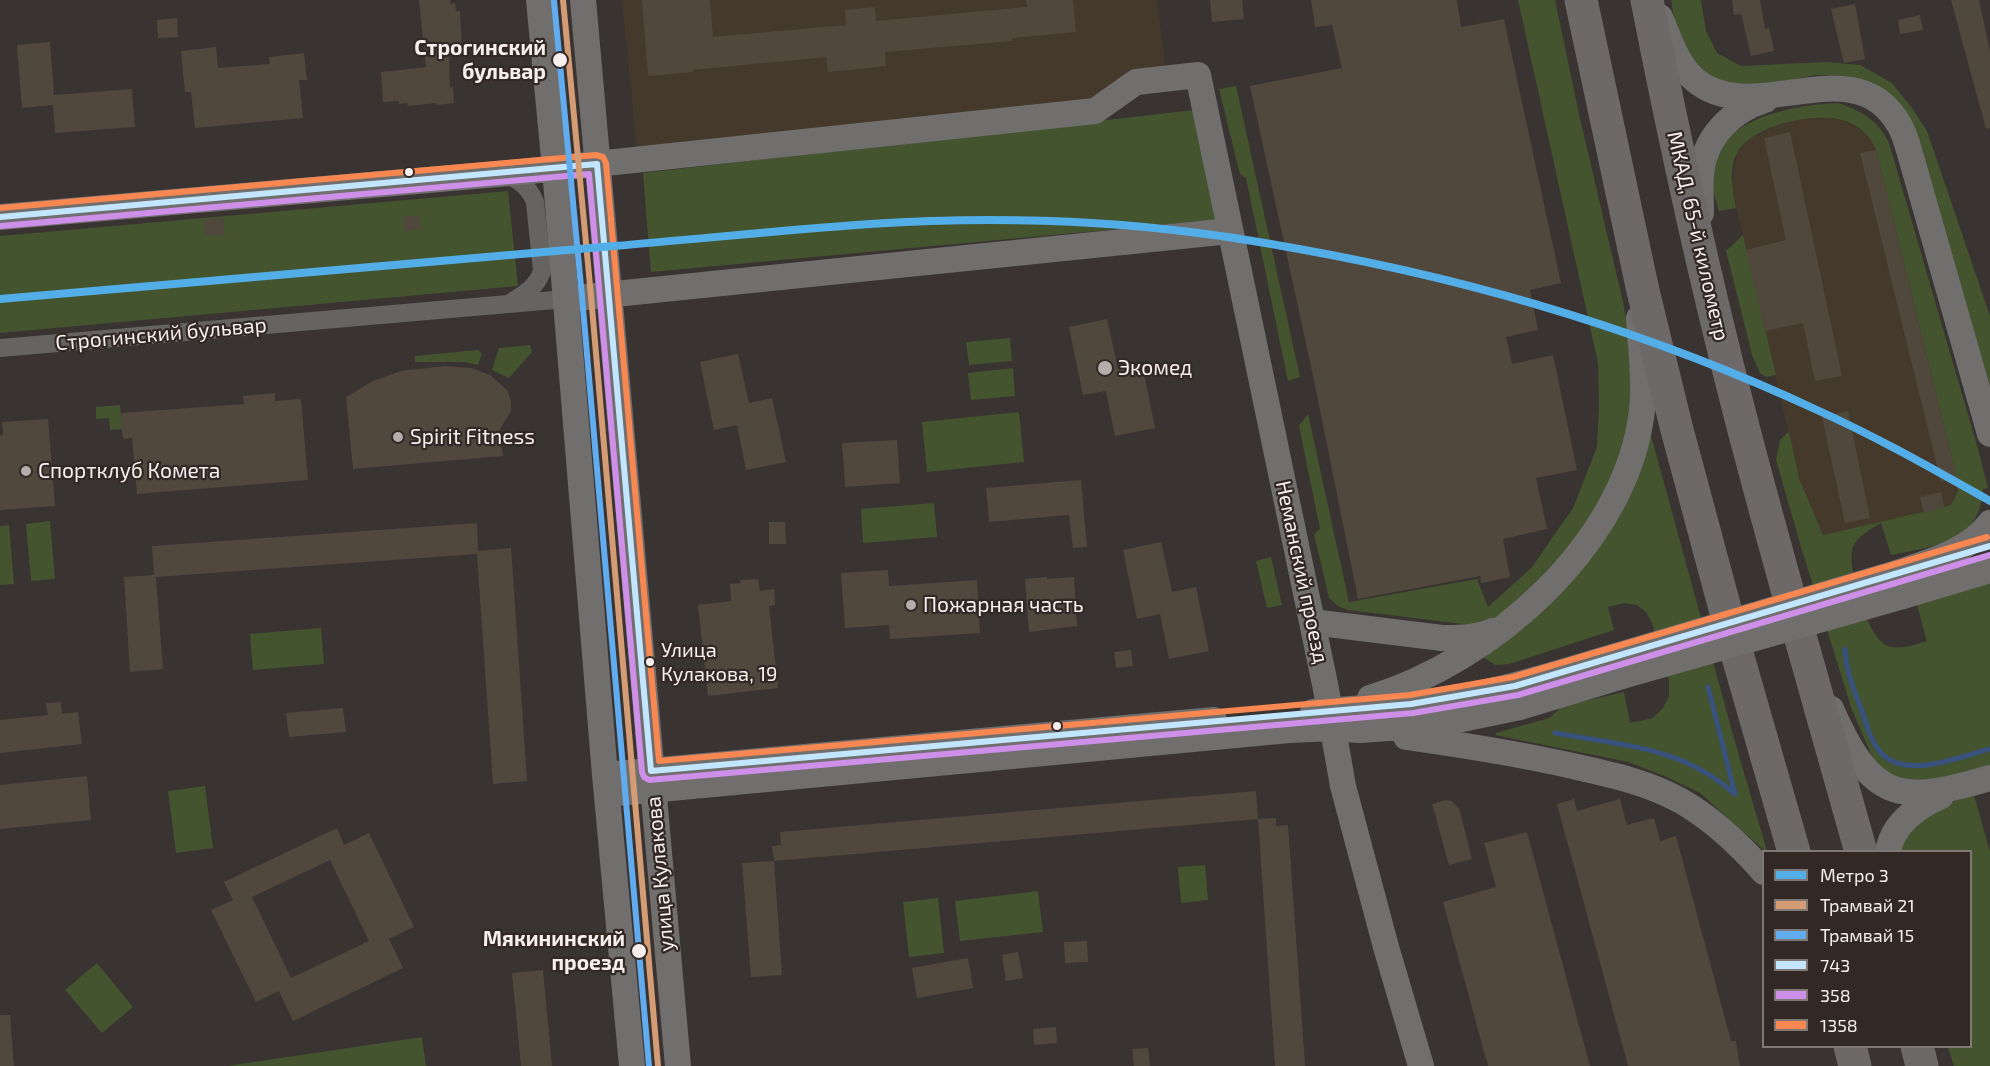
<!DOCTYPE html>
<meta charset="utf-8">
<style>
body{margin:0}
#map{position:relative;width:1990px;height:1066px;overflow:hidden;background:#393332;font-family:"Exo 2",sans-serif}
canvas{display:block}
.legend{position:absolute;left:1762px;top:850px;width:210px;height:198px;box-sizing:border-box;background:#322825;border:2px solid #807875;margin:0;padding:8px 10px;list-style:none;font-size:18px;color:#f6efed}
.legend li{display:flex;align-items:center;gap:12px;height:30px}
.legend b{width:30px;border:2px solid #807875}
</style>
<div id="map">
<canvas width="1990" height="1066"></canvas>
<ul class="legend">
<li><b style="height:8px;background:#53aee7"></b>Метро 3</li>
<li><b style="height:8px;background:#d39c74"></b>Трамвай 21</li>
<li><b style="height:8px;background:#60acee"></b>Трамвай 15</li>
<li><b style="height:8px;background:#c2e6ff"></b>743</li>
<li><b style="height:8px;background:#ce8fe9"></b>358</li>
<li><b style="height:8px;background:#f88751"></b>1358</li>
</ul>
</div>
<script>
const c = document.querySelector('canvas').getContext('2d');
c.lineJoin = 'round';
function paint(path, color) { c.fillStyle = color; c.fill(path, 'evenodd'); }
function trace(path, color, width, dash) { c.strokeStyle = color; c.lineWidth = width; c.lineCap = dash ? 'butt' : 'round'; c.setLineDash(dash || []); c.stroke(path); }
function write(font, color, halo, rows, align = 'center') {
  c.font = font + ' "Exo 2",sans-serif'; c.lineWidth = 4.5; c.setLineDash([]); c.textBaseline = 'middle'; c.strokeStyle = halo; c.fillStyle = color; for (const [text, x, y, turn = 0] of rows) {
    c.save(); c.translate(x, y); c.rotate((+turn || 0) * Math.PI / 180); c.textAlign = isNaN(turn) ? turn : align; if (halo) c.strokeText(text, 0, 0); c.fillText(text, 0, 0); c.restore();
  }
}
const commercial = new Path2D(`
 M622,0H1157L1166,73L1093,106L637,151Z
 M1823,117L1843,120L1861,130L1872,141L1876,150L1957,478L1958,491L1951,505L1944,507L1823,535L1799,478L1732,188L1734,166L1737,153L1749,139L1773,127L1800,119Z`);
const green = new Path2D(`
 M1518,0H1555L1579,114L1623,302L1629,334L1632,382V428L1619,474L1579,542L1502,617L1479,626L1348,610L1338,606L1329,598L1314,534L1320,529L1299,426L1308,414L1349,602L1477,579L1488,607L1532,567L1573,508L1597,447L1599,406L1598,363Z
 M1671,0H1701L1706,31L1717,53L1741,66L1826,62L1860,65L1892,83L1912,108L1927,131L1990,316V396L1924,167L1867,84L1847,76L1815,75L1749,89L1701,75L1676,30Z
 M1236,86L1300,377L1288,381L1246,178L1240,174L1219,89Z
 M1838,103C1862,111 1878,120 1889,143L1978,449L1988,488L1983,489C1982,498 1981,508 1976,517C1961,545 1919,549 1891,555L1881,523C1872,529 1857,536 1853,547C1846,565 1867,636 1886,645C1899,651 1914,645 1927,641L1915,598L1990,576V767L1916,785L1882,773L1871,754L1852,710L1801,547L1776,460L1780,440L1789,431L1799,478L1823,535L1944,507L1951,505L1958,491L1957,478L1876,150C1871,136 1857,124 1842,120C1814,112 1752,125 1737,153C1728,170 1733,191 1736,208L1719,211C1717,203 1713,193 1712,184C1707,120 1790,105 1838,103Z
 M1194,110L1216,220L651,272L643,173Z
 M508,191L518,286L0,333V236Z
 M1743,235L1776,375L1766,377L1760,373L1752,355L1726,251Z
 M1010,338L1012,361L969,365L966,342Z
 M530,345L532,352L509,378L492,370L499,348Z
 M478,350L482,354L478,365L465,362H415V356Z
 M1013,368L1015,396L971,400L968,373Z
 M120,405L122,429L110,430L109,418L96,419V407Z
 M1019,412L1024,462L927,472L922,422Z
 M1649,428L1735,742L1767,851H1765L1700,793L1664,776L1628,762L1495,735L1496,733L1549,718L1563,706L1624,692L1630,723L1653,718L1663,708L1669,696V681L1652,623L1646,612L1637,605L1624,603L1608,607L1614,630L1509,664L1495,665L1480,655L1515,631Z
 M934,503L937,537L863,543L861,509Z
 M50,521L55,579L31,581L26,524Z
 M9,525L14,584L0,585V526Z
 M1271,557L1282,605L1267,608L1256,561Z
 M321,628L324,664L253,670L250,634Z
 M205,786L213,848L176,853L168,791Z
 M1974,795L1990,852V1066H1954L1948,1047L1970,1046V852H1899L1910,828L1946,804Z
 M1205,865L1208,900L1181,903L1178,867Z
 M1038,891L1043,932L960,941L955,901Z
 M938,898L944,953L909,957L903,902Z
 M97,963L133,1007L102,1033L65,990Z
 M422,1037L426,1066H227Z`);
const stream = new Path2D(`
 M1845,649C1846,671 1854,690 1862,711C1866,723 1870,739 1878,749C1901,782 1959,757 1990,749
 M1555,733C1598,741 1645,745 1685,762C1704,770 1720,781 1735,794L1708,687`);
const building = new Path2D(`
 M419,0H450V4L455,3L456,11H460L462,56H449L450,88L453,87L454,103L436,105L435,103L408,106L407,103L399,104V101L383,102L381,72L426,67Z
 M642,0H710L713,37L846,25L845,10L875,7L876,21L1027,7L1026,0H1073L1076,32L1012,38V41L885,52L886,66L828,72L826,57L692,70L693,72L648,76Z
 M1210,0H1242L1244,19L1212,22Z
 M1311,0H1457L1461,27L1504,19L1561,283L1530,290L1538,330L1506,337L1512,364L1553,355L1577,470L1536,478L1547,529L1503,539L1510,577L1481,583L1480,576L1358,599L1315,385L1250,86L1342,68L1332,25L1315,27Z
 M1732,0H1760L1765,29L1769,28L1774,51L1751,56L1741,14L1734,15Z
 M1951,0H1979L1990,51V128L1986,129Z
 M1855,4L1865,59L1844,63L1831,9Z
 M1920,15L1923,30L1900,34L1898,20Z
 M177,18L178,37L158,38L157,20Z
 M50,42L54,95L132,89L135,127L55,133L53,105L22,108L17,45Z
 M216,47L218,68L270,64L269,57L304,53L307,80H299L303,118L195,128L191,92H185L181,51Z
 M1790,132L1842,376L1815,381L1803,323L1765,331L1746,250L1786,240L1764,138Z
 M1876,150L1957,478L1941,482L1860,153Z
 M420,215L421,229L404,231L403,217Z
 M223,218L225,235L205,236L203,220Z
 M1107,319L1118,369L1142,364L1155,428L1115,436L1106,391L1083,395L1069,327Z
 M738,354L749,403L772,398L786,462L746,470L737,425L714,430L700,362Z
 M445,366L471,368L490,375L507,390L511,401V411L499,431L503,456L353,469L346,397L373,381L401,371Z
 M275,393V401L301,399L308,480L137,494L132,438L123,439L120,413L244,404L243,396Z
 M1848,411L1870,518L1845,523L1822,417Z
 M48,419L55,506L0,510V436L3,435L2,422Z
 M897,440L900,483L845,487L842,443Z
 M1081,480L1087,547L1073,548L1069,515L989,522L986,488Z
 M1941,492L1944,507L1924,513L1920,497Z
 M769,522H785L786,544H769Z
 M477,523L478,551L511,548L527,781L493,784L477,554L156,577L163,669L130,672L124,577L154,575L152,546Z
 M1161,542L1172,592L1196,587L1209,651L1169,659L1160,614L1137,619L1123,550Z
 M888,570L889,586L977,580L980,633L890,639L889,625L845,628L841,573Z
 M1047,577V579L1074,577L1077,626L1029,632L1025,579Z
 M758,579L760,591L774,589L775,605L769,606L778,688L708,696L698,605L731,601L730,584L741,583L740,580Z
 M1131,650L1133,666L1116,668L1114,652Z
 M61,702L62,714L78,712L82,744L0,753V720L48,715L46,703Z
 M343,708L346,732L289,737L286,713Z
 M87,776L91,820L0,829V785Z
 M1256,791L1258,819L774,861L772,846L781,845L780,832Z
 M1574,799L1577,811L1620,799L1627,825L1654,818L1660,841L1676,836L1731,1041H1736L1740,1066H1628L1557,804Z
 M1445,800L1451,801L1459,808L1472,859L1449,865L1432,804Z
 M1276,818V826L1288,825L1305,1066H1275L1258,819Z
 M337,828L344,845L369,833L414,927L389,939L403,968L293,1021L279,991L256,1002L211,910L233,900L224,882ZM330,860L369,941L291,978L252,897Z
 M1527,832L1590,1066H1488L1443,902L1496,887L1484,843Z
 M774,861L782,975L751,977L742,863Z
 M1087,941L1088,962L1065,963L1064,942Z
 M1018,952L1023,978L1006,981L1002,955Z
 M968,958L973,988L917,998L912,968Z
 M543,970L552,1066H521L512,973Z
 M0,1015H10L14,1066H0Z
 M1056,1027L1057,1043L1034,1045L1033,1029Z
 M1148,1048L1150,1066H1134L1132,1049Z`);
const street = new Path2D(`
 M506,174C520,181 529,187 535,202L542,271C537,287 524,294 510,303
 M0,348L566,299`);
const secondary = new Path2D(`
 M539,0L555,169L605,775L632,1066
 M583,0L678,1066
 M1660,17C1669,38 1677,65 1695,80C1754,130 1855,44 1900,126C1905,135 1908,147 1911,157L1990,434
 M1701,213C1701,200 1700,187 1701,175C1704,137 1731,111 1765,100
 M0,217L521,172L1095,111L1136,82L1198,75L1326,689L1343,786L1386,947L1421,1066
 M566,299L1230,231
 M1897,573C1930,561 1968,552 1990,523
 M1903,596L1990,570
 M1312,622L1442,638C1460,638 1477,638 1493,631
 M1370,698C1490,662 1622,547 1641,418C1646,386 1641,351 1639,318
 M1831,709C1872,801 1898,805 1990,778
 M1313,712C1362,708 1411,705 1460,697C1513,688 1564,671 1616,656
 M1406,737C1463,745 1521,754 1577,767C1613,775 1649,783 1681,801C1713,819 1739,844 1764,872
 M605,775L1214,720
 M607,794L1289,730L1333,728L1360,730L1433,725L1520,707L1622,676
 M1888,852C1892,824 1918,806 1941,796`);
const highway = new Path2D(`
 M1581,0L1643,291L1676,426L1738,657L1794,852
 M1647,0C1674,138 1704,275 1739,411C1777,559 1820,705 1861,852
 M1850,1046L1855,1066
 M1917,1046L1922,1066`);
const secondaryBridge = new Path2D(`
 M1616,656L1897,573
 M1622,676L1903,596`);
const bus1 = new Path2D(`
 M0,217L597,164L651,771L1411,704L1515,686L1990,546`);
const bus2 = new Path2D(`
 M1,226L589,174L642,772L644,777L649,780L1413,713L1518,695L1990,555`);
const bus3 = new Path2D(`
 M0,208L596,155L603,157L606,163L659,761L1410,695L1513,677L1987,537`);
const tram1 = new Path2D(`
 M563,0L591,296L658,1066`);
const tram2 = new Path2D(`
 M554,1L582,297L649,1066`);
const metro1 = new Path2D(`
 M0,299C205,281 409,264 614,246C699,239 784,230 870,224C978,217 1090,219 1198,233C1232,237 1266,243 1299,249C1479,281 1652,333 1817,410C1877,437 1933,469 1990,501`);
const markers = [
 [560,60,8,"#f6efed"],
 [409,172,5,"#f6efed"],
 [1105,368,8,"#b4adac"],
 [398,437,6,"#b4adac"],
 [26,471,6,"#b4adac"],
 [911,605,6,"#b4adac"],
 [650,662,5,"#f6efed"],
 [1057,726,5,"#f6efed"],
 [639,951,8,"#f6efed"]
];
const busNames = [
 ["Улица",661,650],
 ["Кулакова, 19",661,674]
];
const stopNames = [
 ["Строгинский",546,48],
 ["бульвар",546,72],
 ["Мякининский",625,939],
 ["проезд",625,963]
];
const streetNames = [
 ["МКАД, 65-й километр",1698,236,77],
 ["Строгинский бульвар",161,334,-5],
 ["Неманский проезд",1302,572,78],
 ["улица Кулакова",660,874,-95]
];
const poiNames = [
 ["Экомед",1118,368],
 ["Spirit Fitness",410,437],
 ["Спортклуб Комета",38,471],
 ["Пожарная часть",923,605]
];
paint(commercial, '#45392c');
paint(green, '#43542f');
trace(stream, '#38517d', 5);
paint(building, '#51483d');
trace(street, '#666363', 18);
trace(secondary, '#716e6e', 26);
trace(highway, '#6c6968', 33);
trace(secondaryBridge, '#716e6e', 26);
trace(bus1, '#c2e6ff', 6);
trace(bus2, '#ce8fe9', 6);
trace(bus3, '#f88751', 6);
trace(tram1, '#d39c74', 6);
trace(tram2, '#60acee', 6);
trace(metro1, '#53aee7', 8);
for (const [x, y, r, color] of markers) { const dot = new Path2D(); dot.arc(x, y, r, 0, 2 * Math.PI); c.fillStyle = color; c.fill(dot); trace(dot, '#322825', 2); }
write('20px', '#f6efed', '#322825', busNames, 'left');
write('bold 21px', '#f6efed', '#322825', stopNames, 'right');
write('21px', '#f6efed', '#322825', streetNames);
write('21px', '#f6efed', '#322825', poiNames, 'left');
</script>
